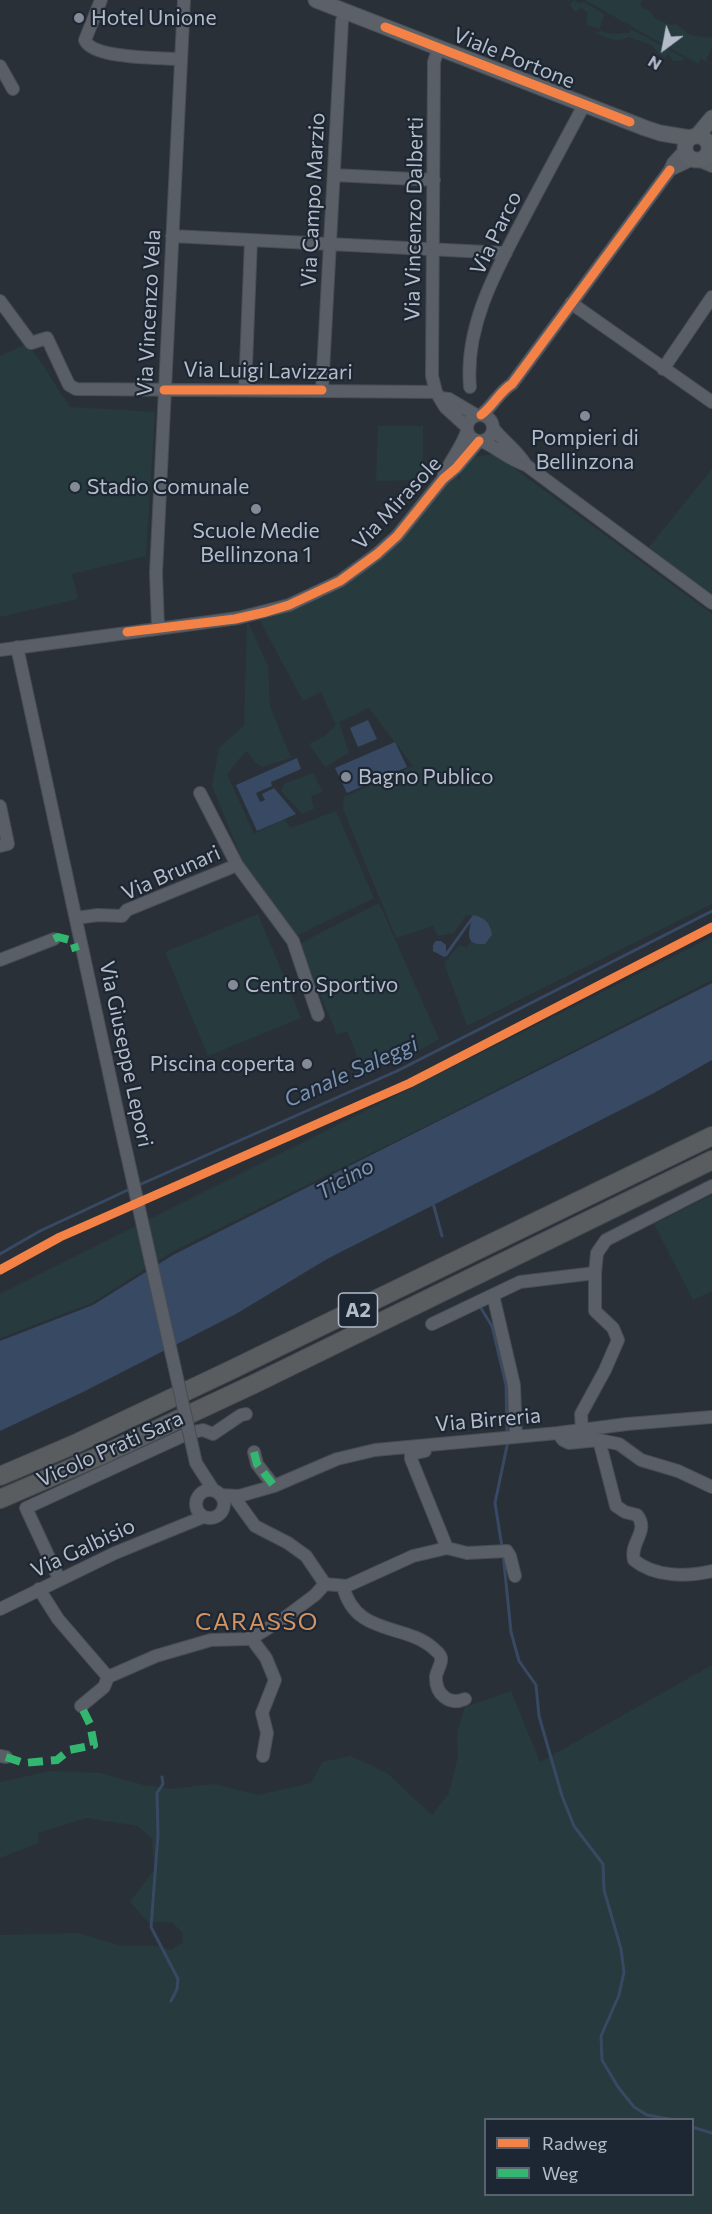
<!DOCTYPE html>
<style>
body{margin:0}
#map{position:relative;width:712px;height:2214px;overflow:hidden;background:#2a3038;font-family:Commissioner,sans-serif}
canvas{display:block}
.legend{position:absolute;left:484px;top:2118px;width:210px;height:78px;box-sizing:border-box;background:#1d2633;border:2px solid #59626f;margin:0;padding:8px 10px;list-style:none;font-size:18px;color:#b4bcc9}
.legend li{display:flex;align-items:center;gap:12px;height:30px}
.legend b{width:30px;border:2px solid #59626f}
.north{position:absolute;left:634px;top:18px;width:60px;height:60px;-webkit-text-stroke:4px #1d2633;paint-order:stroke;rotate:212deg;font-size:16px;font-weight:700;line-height:24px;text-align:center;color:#b4bcc9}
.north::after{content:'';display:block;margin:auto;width:21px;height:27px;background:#b4bcc9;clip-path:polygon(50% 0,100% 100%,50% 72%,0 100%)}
</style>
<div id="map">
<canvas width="712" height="2214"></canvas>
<ul class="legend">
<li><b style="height:8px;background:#f48246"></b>Radweg</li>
<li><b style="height:8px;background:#33b770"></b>Weg</li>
</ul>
<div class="north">N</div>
</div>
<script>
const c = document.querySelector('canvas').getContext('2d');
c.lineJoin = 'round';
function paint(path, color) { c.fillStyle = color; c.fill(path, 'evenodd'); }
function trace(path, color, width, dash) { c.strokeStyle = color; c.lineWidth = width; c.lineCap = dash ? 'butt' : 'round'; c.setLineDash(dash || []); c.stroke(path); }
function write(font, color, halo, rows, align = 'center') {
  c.font = font + ' Commissioner,sans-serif'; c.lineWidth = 4.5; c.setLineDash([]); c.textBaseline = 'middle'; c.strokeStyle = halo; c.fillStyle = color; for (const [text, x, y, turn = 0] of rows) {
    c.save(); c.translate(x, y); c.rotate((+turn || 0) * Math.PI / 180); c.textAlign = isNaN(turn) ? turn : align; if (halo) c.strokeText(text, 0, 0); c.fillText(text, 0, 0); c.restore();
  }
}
const green = new Path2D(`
 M574,0L579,3L584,2L604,14L600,29L586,25L588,13L581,8L575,12L570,5Z
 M585,0H642L640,6L652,13L653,17L669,25L676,24L690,35L712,38V47L706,60L712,65L602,5L701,59L698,64Z
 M631,29L686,59L680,61H673L669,55H667L666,58C657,56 658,50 652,46C646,42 635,40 628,37C618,44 606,37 595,33L601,31C613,35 617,33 629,33Z
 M28,343L70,407L155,412L146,556L72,574L78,599L0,617V356Z
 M378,426H423V480L376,481Z
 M495,454L712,614V904L467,1026L445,966L446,961L459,945L467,948L470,941L478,945L491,927L481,917L466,915L454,933L438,936L433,926L396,938L343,809L344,797L413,766L369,708L339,722L349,753L325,767L309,744L325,736L338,723L335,724L321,692L303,701L259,619L365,570L454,471L461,482L459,475L472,457Z
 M712,469V597L649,547Z
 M247,620L268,666L270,706L291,758L262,767L256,763L246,751L227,774L254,834L284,819L291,828L336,811L374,898L294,937L245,867L212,786L219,748L244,725Z
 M313,773L323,792L311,796L314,809L302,814L281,791L284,784Z
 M379,903L439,1039L419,1051L365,1076L347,1031L337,1035L299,944Z
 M258,914L301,1018L208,1056L165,952Z
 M712,937V980L438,1120L172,1252L92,1303L0,1338V1294Z
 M712,1195V1291L693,1300L654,1224Z
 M712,1665V2214H0V1935L78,1933L122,1946H155L171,1950L183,1942L182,1932L171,1922H148L130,1902L154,1870L152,1839L138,1826L87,1818L38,1833L39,1843L0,1858V1782L50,1771L100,1773L144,1785L172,1789L214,1784L258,1795L311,1783L322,1762L351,1756L387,1773L432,1815L449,1793L458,1756L457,1732L465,1707L511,1691L540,1762ZM486,2120H692V2194H486Z`);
const water = new Path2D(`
 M368,720L377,739L358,747L350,728Z
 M395,742L407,767L347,793L335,768Z
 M297,758L301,769L271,782L272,786L256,793L260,802L265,800L262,794L274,788L296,814L257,831L236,785Z
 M473,915C485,917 491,924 492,935L485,944C466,946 468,935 471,922L447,956L444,957L433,951V945L436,941H441L446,945V952Z
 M712,983V1060L654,1093L327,1259L236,1314L83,1392L0,1431V1341L93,1305L173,1255Z`);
const stream = new Path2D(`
 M139,1185L397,1071L712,911
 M433,1203L442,1236
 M0,1254L40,1231L130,1189
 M479,1305L492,1326L506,1385L507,1435
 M502,1547L495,1503L508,1441
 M503,1553L511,1632L519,1661L536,1685L539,1716L562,1796L574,1826L603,1864L604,1890L621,1949L624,1972L619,1995L601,2036L602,2060L618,2087L634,2107L647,2115L675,2120
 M162,1777L163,1784L157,1793L158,1835L151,1927L178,1979L177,1989L171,2001
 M692,2127L712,2133`);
const minor = new Path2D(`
 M101,0L85,40C92,59 162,58 180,59
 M439,47L434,62L432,376L436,392L445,407L467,427
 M0,66L13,89
 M709,149L712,154
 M698,160L712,166
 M670,170L693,159
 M334,175L434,180
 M172,236L506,253
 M0,301L31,343L47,338L69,385L76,389L436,392
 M571,303L712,402
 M663,369L712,297
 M470,387C464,322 501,262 530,206C548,173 566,139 584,105
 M245,390L251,240
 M322,390L342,21L346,12
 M441,398L449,399L476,415
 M467 428a13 13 0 1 1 26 0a13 13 0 1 1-26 0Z
 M481,415C493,406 500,391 512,384L670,170L673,163L686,149
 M493,428C503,441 517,450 526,465
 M482,441C497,448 510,460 526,465L712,603
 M443,478C449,461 462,448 467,431
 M158,627L156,573L184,0
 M17,647L121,1128
 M0,650L238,618L289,605L340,581L377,554L397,536L443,479L456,468L479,441
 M0,806L8,844L0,846
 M237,865L293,941L318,1015
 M76,918L98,915L122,916L127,910L237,865L200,793
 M0,960L54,939
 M493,1295L514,1385L516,1437
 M432,1324L520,1282L595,1273L597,1253L606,1240L712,1186
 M582,1430L581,1414L605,1370L618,1340L613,1328L595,1311V1273
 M558,1433L563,1440L569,1443L599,1440L619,1444L641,1460L678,1471L712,1487
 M599,1440L616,1506L625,1512L637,1515C650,1531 629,1543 634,1560C654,1577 687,1577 712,1571
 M425,1451L411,1454V1459L447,1548
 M254,1452L257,1464L274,1486
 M196,1463L214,1491
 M196 1504a14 14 0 1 1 28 0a14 14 0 1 1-28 0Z
 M220,1495L239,1496L274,1486L337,1459L375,1450L558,1433L627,1424L712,1417
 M234,1497L255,1526L288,1543L306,1556L325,1584
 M59,1579L26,1508L189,1433L203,1430L213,1434L241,1415L246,1414
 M343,1586C355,1636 404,1623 433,1648C436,1651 441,1654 441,1658C442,1664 437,1670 436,1676C435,1694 449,1706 465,1699
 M39,1589L58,1619L108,1677L156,1656L211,1640L246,1639L255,1636L283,1619L315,1595L325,1584L347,1586L413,1556L447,1548L467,1553L507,1551L510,1556L515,1576
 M0,1609L115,1553L203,1517
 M251,1638L266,1658L275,1680L262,1713L267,1733L263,1756
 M81,1706L104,1687L108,1677
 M0,1756L6,1757`);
const major = new Path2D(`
 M316,0L645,128L660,133L690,138
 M697,136L712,118
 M685 148a12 12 0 1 1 24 0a12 12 0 1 1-24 0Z`);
const highway = new Path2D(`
 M0,1476L75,1444L231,1370L712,1136
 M0,1499L100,1456L254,1384L712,1160`);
const minorBridge = new Path2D(`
 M121,1128L196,1463`);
const quiet = new Path2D(`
 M54,939L58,937L73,941L76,951
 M254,1452L257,1464L274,1486
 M6,1757L24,1763L57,1760L69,1750L94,1745L90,1724L81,1706`);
const cycleway = new Path2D(`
 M385,27L630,122
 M164,390H322
 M481,415C493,406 500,391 512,384L670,170
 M127,632L235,619L266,612L289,605L340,581L377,554L397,536L443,479L456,468L479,441
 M0,1270L60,1237L410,1083L712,927`);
const markers = [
 [79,18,6,"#848b96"],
 [585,416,6,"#848b96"],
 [75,487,6,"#848b96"],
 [256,509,6,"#848b96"],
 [346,777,6,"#848b96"],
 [233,985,6,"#848b96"],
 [307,1064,6,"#848b96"]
];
const shields = [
 [358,1310,39]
];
const shieldNames = [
 ["A2",358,1310]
];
const poiNames = [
 ["Hotel Unione",91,18],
 ["Pompieri di",585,438,"center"],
 ["Bellinzona",585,462,"center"],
 ["Stadio Comunale",87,487],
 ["Scuole Medie",256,531,"center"],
 ["Bellinzona 1",256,555,"center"],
 ["Bagno Publico",358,777],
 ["Centro Sportivo",245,985],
 ["Piscina coperta",295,1064,"right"]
];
const streetNames = [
 ["Viale Portone",514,58,22],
 ["Via Campo Marzio",313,200,-87],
 ["Via Vincenzo Dalberti",414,219,-89],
 ["Via Parco",496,233,-64],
 ["Via Vincenzo Vela",149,313,-87],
 ["Via Luigi Lavizzari",268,371,1],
 ["Via Mirasole",397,503,-47],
 ["Via Brunari",171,873,-24],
 ["Via Giuseppe Lepori",126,1054,78],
 ["Via Birreria",488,1420,-5],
 ["Vicolo Prati Sara",110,1449,-24],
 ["Via Galbisio",83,1548,-25]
];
const waterNames = [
 ["Canale Saleggi",351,1072,-24],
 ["Ticino",345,1179,-29]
];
const quarterNames = [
 ["CARASSO",257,1622]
];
paint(green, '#273a3e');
paint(water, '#384963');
trace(stream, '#384963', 3);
trace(minor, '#484c53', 14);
trace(major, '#484c55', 17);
trace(highway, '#474c53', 20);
trace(minor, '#5a5e66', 12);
trace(major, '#5c6168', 15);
trace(highway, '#5a5d60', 18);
trace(minorBridge, '#484c53', 14, []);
trace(minorBridge, '#5a5e66', 12);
trace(quiet, '#33b770', 8, [15, 8]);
trace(cycleway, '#f48246', 9);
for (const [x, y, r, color] of markers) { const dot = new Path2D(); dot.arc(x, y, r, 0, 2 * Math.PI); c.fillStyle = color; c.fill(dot); trace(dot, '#1d2633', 2); }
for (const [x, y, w] of shields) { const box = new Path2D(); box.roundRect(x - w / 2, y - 17, w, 34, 4.5); c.fillStyle = '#1d2633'; c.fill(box); trace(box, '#b4bcc9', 1.5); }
write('bold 20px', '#b4bcc9', null, shieldNames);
write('21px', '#b4bcc9', '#1d2633', poiNames, 'left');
write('21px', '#b4bcc9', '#1d2633', streetNames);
write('italic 22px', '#7c92b1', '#1d2633', waterNames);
c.letterSpacing = '1.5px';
write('24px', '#d59563', '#1d2633', quarterNames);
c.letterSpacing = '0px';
</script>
